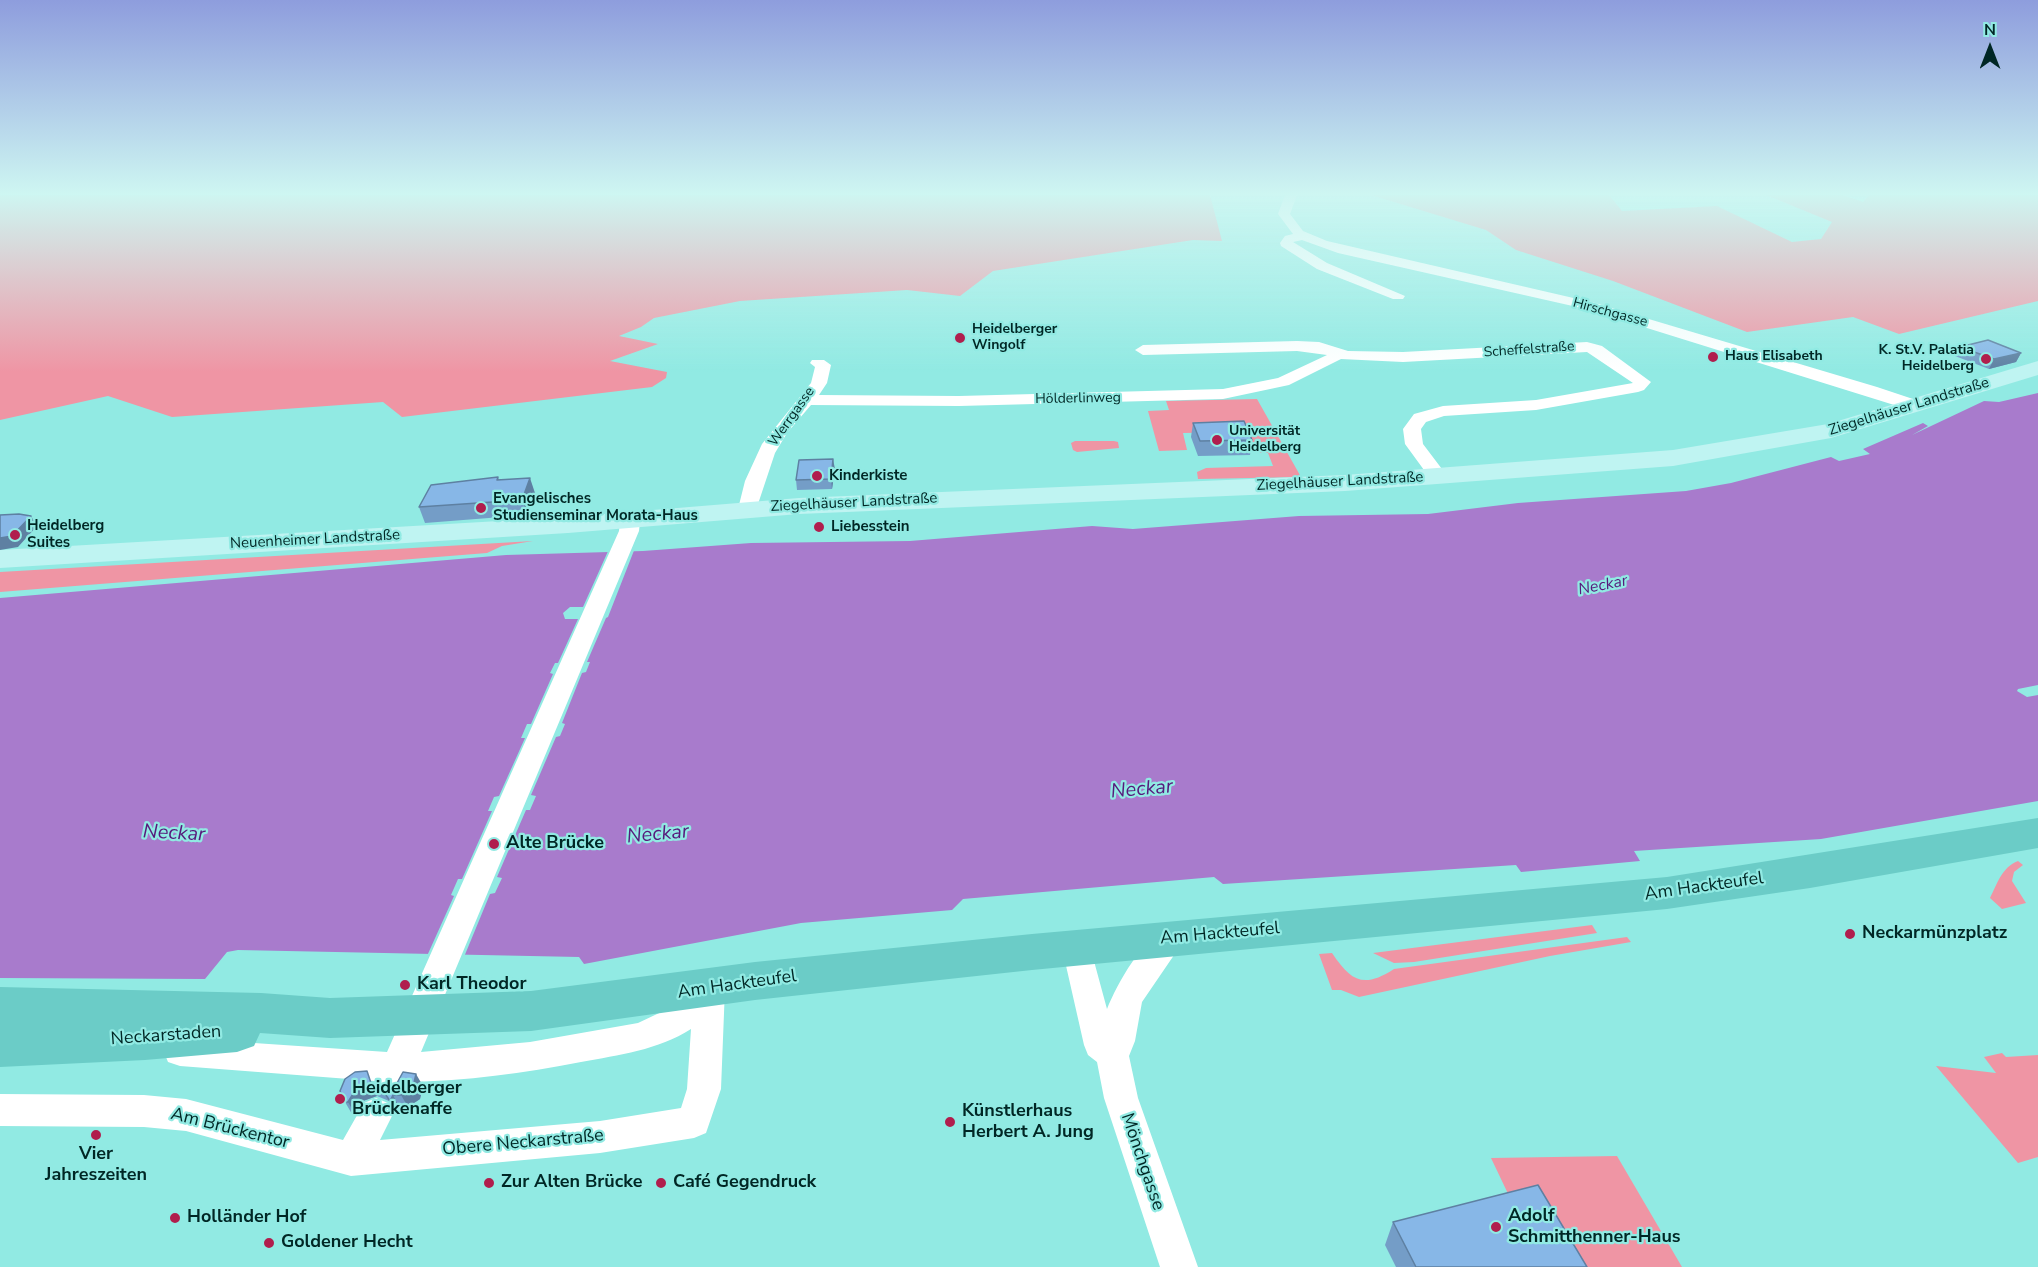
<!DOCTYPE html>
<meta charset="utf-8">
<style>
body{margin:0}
#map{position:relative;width:2038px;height:1267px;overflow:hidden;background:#91eae3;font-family:"Nunito Sans",sans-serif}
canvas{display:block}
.north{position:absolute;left:1960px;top:18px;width:60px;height:60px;-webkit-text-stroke:4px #91eae3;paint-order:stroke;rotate:0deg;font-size:16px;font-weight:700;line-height:24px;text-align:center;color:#002725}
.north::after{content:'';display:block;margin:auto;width:21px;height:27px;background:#002725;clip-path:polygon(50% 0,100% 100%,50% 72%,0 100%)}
</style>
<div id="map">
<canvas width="2038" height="1267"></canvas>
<div class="north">N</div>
</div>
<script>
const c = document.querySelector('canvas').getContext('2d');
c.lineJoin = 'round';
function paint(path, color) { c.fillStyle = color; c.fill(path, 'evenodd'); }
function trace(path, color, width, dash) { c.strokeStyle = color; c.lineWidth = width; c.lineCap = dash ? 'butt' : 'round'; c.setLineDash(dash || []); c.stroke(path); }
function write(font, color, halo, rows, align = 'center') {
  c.font = font + ' "Nunito Sans",sans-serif'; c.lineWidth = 4.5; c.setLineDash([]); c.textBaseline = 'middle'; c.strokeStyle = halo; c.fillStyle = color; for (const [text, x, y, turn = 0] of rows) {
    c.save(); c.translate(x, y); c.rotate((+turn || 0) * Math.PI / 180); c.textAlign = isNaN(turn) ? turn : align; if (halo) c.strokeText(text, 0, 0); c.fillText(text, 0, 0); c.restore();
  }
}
const green = new Path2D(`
 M0,195H1210L1222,241L1193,240L993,271L960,296L907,290L740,301L654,318L641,327L619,336L658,344L610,361L667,372L666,378L652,387L402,417L383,402L172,417L108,396L0,420Z
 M1371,195H1609L1622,211L1717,206L1792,242L1821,239L1832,222L1766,195H1843L1863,202L1869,195H2038V301L1899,334L1853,317L1747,332L1613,281L1516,250L1486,230Z
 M1257,399L1301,477L1198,479L1197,472L1206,468L1273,466L1268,453H1254L1245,432L1183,433L1187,450L1159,451L1148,411L1169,410L1166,401Z
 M1075,441H1114L1118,442L1119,448L1077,452L1073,450L1071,443Z
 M533,541L502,546L487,553L0,592V572Z
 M2018,861L2023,865L2014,872L2012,881L2026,903L2002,909L1990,898C1997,884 2002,867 2018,861Z
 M1592,925L1597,933L1414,962L1394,963L1373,953Z
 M1627,937L1631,942L1550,956L1359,997L1341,990H1332L1319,954L1332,953C1351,981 1363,989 1394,969Z
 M2002,1053L2006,1057L2038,1055V1157L2018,1163L1936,1066L1996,1073L1984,1057Z
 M1617,1156L1682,1267H1566L1511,1200L1491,1158Z`);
const water = new Path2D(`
 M2038,393V685L2018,689L2017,691L2027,697L2038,695V801L1821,839L1634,851L1640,861L1521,872L1516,865L1223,884L1214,877L963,899L952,910L801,923L584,964L579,957L238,950L227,952L205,979L0,978V598L506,555L643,551L751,543L910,541L1092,526L1133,529L1299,516L1428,514L1518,503L1686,491L1731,483L1831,457L1839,461L1870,454L1863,449L1923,423L1928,426L1912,435L1984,401L1999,402Z`);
const pier = new Path2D(`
 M635,548L608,617L606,618L587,662H590L586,672L582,673L562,723L565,724L560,736L556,737L531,795L536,796L530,810H526L497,877L502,878L495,893L490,894L464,957L427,956L454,896L451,895L458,879H462L492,811H488L494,797L499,796L525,738H521L527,724H531L553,674L550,673L555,663H558L578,619H565L563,613L570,607H583L609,549Z`);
const street = new Path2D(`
 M1285,195H1297L1290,214L1303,231L1327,241L1595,303L1877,387L1919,401L1921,405L1913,410L1907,409L1586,309L1338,253L1302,240L1293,242L1327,263L1405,296L1403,299H1393L1317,269L1281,246L1280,243L1285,236L1293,234L1278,214Z
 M1297,341L1319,342L1348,351L1403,352L1587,342L1602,346L1651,382L1644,390L1638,392L1536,410L1444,416L1426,422L1421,429L1423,444L1448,477L1439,483L1432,481L1405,444L1403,429L1414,414L1443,406L1536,400L1633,383L1587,352L1403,362L1341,359L1289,385L1223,399L959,406L811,405L787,433L775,453L755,513L748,515L738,509L745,481L762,444L811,383L815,367L810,363L812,360H824L831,365L827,383L819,395L959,396L1223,389L1278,378L1327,355L1297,351L1143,355L1135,350L1143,345Z
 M630,515L640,521L639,531L421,1052L530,1042L638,1023L674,1006L687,995L698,979L709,975L720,979L725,988L721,1089L706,1133L694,1138L600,1153L351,1176L186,1131L144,1127L0,1126V1094L144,1095L186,1099L343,1140L364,1103L376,1098L388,1103L393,1114L380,1140L600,1121L681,1108L687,1089L691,1029C658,1050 619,1055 581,1062C524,1073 466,1081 408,1082L403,1093L391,1097L379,1093L375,1081L180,1066L168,1062L164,1052L168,1042L180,1038L387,1052L619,531L620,521Z
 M1170,927L1181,930L1185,939L1142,1002L1135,1041L1129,1056L1138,1098L1198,1267H1160L1104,1098L1097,1062L1088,1055L1084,1045L1062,948L1066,939L1077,936L1088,939L1107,1009C1117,984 1144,935 1170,927Z`);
const secondary = new Path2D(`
 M2038,361V375L1831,438L1673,466L1345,491L799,514L568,533L0,568V550L568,517L799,498L1345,475L1673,450L1828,424Z`);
const primary = new Path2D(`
 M2038,818V848L1810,888L1667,909L1032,970L755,1000L531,1031L330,1038L260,1033L254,1046L237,1052L145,1060L0,1067V987L261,993L330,998L531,991L755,962L1032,934L1667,877Z`);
const wall = new Path2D(`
 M1960,347L2021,353L2016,362L1989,369L1955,356Z
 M1193,423L1252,440L1250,455L1198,456L1191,437Z
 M835,469L832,489L797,490L796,480Z
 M498,477L499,480L535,493L527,515L425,523L419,507Z
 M345,1079L374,1084L384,1087L423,1086L420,1099L408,1107H399L396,1113L389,1101L377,1096L363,1101L355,1114H352L345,1102Z
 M1393,1222L1587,1267H1396L1385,1245Z`);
const shadedWall = new Path2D(`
 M2021,353L2016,362L1989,369L1994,359Z
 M833,459L835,469L832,489L831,479Z
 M530,478L535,493L527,515L522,500Z
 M31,516L37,526L18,547L0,550V538Z
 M416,1074L423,1086L420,1099L408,1107L401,1095Z
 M370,1084L377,1096L363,1101L355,1114L348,1102L356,1089Z
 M393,1095L399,1107L396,1113L390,1101Z`);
const building = new Path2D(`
 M1988,340L2021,353L1994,359L1960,347Z
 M1244,421L1252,440L1200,441L1193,423Z
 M833,459L831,479L796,480L799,460Z
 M498,477L497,480L530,478L522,500L419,507L431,485Z
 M19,514L31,516L12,536L0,538V515Z
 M367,1071L371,1083L384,1087L397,1083L403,1072L416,1074L413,1087L401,1095H393L390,1101L382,1089L370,1084L356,1089L348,1102H345L340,1091L345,1079L355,1072Z
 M1538,1185L1587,1267H1416L1393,1222Z`);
const markers = [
 [960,338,6,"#b01e4d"],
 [1713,357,6,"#b01e4d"],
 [1986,359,6,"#b01e4d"],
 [1217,440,6,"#b01e4d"],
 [817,476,6,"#b01e4d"],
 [481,508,6,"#b01e4d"],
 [819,527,6,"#b01e4d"],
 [15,535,6,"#b01e4d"],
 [494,844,6,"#b01e4d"],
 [1850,934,6,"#b01e4d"],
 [405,985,6,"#b01e4d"],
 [340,1099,6,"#b01e4d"],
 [950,1122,6,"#b01e4d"],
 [96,1135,6,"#b01e4d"],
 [489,1183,6,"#b01e4d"],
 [661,1183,6,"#b01e4d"],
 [175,1218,6,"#b01e4d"],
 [1496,1227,6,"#b01e4d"],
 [269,1243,6,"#b01e4d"]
];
const farStreetnames = [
 ["Hirschgasse",1610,313,15],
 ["Scheffelstraße",1529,350,-4],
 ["Hölderlinweg",1078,399,-1],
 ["Werrgasse",792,417,-55]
];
const farPoinames = [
 ["Heidelberger",972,330],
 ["Wingolf",972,346],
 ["K. St.V. Palatia",1974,351,"right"],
 ["Heidelberg",1974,367,"right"],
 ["Haus Elisabeth",1725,357],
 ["Universität",1229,432],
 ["Heidelberg",1229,448]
];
const streetNames = [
 ["Ziegelhäuser Landstraße",1909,407,-17],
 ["Ziegelhäuser Landstraße",1340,482,-3],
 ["Ziegelhäuser Landstraße",854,503,-3],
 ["Neuenheimer Landstraße",315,540,-3]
];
const poiNames = [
 ["Kinderkiste",829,476],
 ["Evangelisches",493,499],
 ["Studienseminar Morata-Haus",493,516],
 ["Heidelberg",27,526],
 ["Suites",27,543],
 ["Liebesstein",831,527]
];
const waterNames = [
 ["Neckar",1603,586,-11]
];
const nearPoinames = [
 ["Alte Brücke",506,844],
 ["Neckarmünzplatz",1862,934],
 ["Karl Theodor",417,985],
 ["Heidelberger",352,1089],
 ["Brückenaffe",352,1110],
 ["Künstlerhaus",962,1112],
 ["Herbert A. Jung",962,1133],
 ["Vier",96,1155,"center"],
 ["Jahreszeiten",96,1176,"center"],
 ["Zur Alten Brücke",501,1183],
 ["Café Gegendruck",673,1183],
 ["Adolf",1508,1217],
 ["Schmitthenner-Haus",1508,1238],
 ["Holländer Hof",187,1218],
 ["Goldener Hecht",281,1243]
];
const nearStreetnames = [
 ["Am Hackteufel",1704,887,-8],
 ["Am Hackteufel",1220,934,-5],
 ["Am Hackteufel",737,985,-8],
 ["Neckarstaden",166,1036,-4],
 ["Am Brückentor",230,1129,14],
 ["Obere Neckarstraße",523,1143,-5],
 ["Mönchgasse",1142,1162,71]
];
const nearWaternames = [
 ["Neckar",1142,790,-5],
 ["Neckar",174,834,3],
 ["Neckar",658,835,-5]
];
paint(green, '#ef95a4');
paint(water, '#a87bcc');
paint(pier, '#91eae3');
paint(street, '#fff');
paint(secondary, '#bff4f2');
paint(primary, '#6bccc7');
paint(wall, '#749dc7');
paint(shadedWall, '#5e80a2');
paint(building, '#87b7e7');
trace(building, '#5e80a2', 1.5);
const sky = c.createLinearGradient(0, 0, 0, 372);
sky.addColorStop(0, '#8e9ddd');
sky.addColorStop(0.52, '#cef6f2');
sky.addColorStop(1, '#cef6f200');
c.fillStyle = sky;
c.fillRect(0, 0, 2038, 372);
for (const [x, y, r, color] of markers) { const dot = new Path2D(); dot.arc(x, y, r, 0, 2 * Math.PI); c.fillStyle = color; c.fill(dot); trace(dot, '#91eae3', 2); }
write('14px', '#002725', '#91eae3', farStreetnames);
write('bold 14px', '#002725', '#91eae3', farPoinames, 'left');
write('15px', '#002725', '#91eae3', streetNames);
write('bold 15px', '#002725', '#91eae3', poiNames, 'left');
write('italic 16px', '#571a7b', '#91eae3', waterNames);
write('bold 18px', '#002725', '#91eae3', nearPoinames, 'left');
write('18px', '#002725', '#91eae3', nearStreetnames);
write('italic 20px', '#571a7b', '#91eae3', nearWaternames);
</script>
